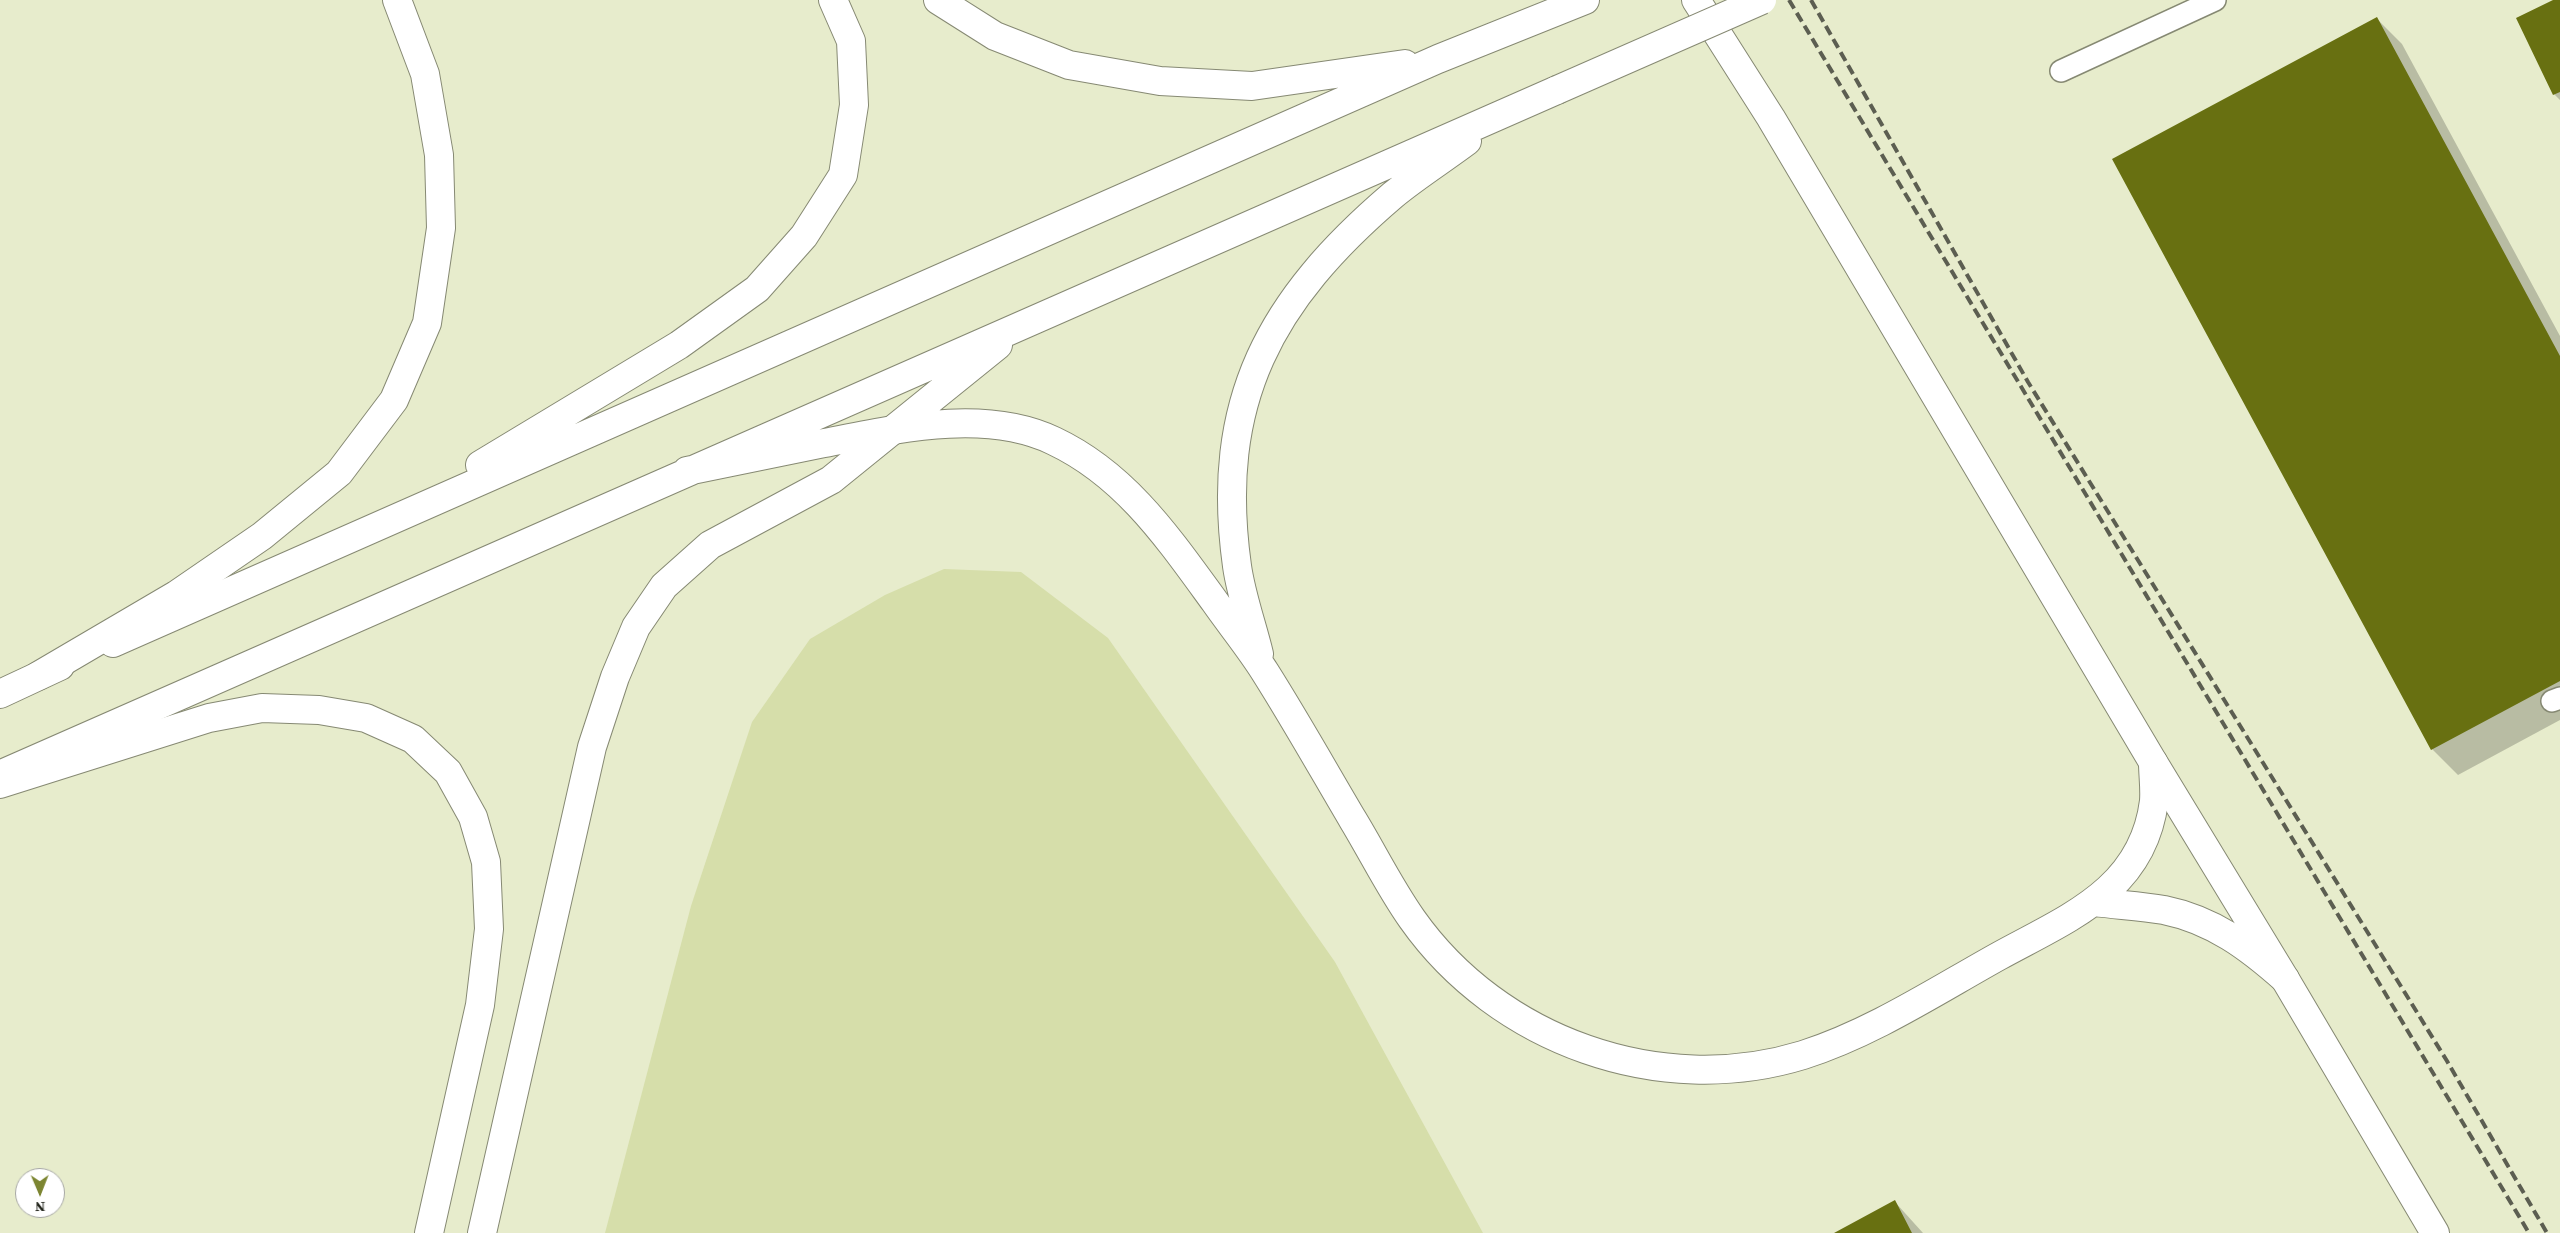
<!DOCTYPE html>
<style>
body{margin:0}
#map{position:relative;width:2560px;height:1233px;overflow:hidden;background:#f2f6de;font-family:"Source Serif 4",serif}
canvas{display:block}
.north{position:absolute;left:15px;top:1168px;width:50px;height:50px;box-sizing:border-box;background:#fff;border:1px solid #a6a7a3;border-radius:50%;rotate:179deg;font-size:14px;font-weight:700;line-height:20px;text-align:center;color:#202219}
.north::after{content:'';display:block;margin:auto;width:18px;height:22px;background:#7c8531;clip-path:polygon(50% 0,100% 100%,50% 72%,0 100%)}
</style>
<div id="map">
<canvas width="2560" height="1233"></canvas>
<div class="north">N</div>
</div>
<script>
const c = document.querySelector('canvas').getContext('2d');
c.lineJoin = 'round';
function paint(path, color) { c.fillStyle = color; c.fill(path, 'evenodd'); }
function trace(path, color, width, dash) { c.strokeStyle = color; c.lineWidth = width; c.lineCap = dash ? 'butt' : 'round'; c.setLineDash(dash || []); c.stroke(path); }
const built = new Path2D(`
 M0,0H2560V1233H0ZM25,1178H55V1208H25Z`);
const green = new Path2D(`
 M944,569L1021,572L1108,638L1335,962L1483,1233H605L691,906L752,722L810,639L885,595Z`);
const shadow = new Path2D(`
 M2556,0H2560V100L2554,94L2517,18Z
 M2377,19L2402,44L2560,336V720L2458,775L2432,749Z
 M1895,1202L1923,1233H1837Z`);
const building = new Path2D(`
 M2553,0H2560V92L2553,95L2516,18Z
 M2377,17L2560,356V681L2431,750L2112,159Z
 M1895,1200L1912,1233H1834Z`);
const lane = new Path2D(`
 M2061,71L2215,0
 M2552,701L2560,698`);
const secondary = new Path2D(`
 M1696,0L1771,118L2153,762L2285,979L2435,1233`);
const primary = new Path2D(`
 M938,0L995,36L1069,65L1160,81L1252,86L1405,64
 M894,429L998,345
 M480,465L679,345L757,289L804,236L843,175L854,105L851,41L833,0
 M687,471C731,462 775,453 819,444C892,430 983,407 1054,441C1126,475 1169,539 1215,602C1231,625 1250,648 1265,672C1296,721 1324,771 1353,820C1373,853 1390,888 1412,919C1498,1041 1660,1099 1803,1055C1872,1033 1936,991 1999,956C2068,918 2143,890 2154,801C2155,788 2153,775 2153,762
 M113,643L1438,59L1585,0
 M1259,654C1252,625 1241,595 1237,566C1214,401 1270,300 1393,195C1416,176 1443,159 1467,141
 M0,694L60,666
 M4,773L1557,90
 M2095,902C2118,905 2141,906 2164,910C2213,920 2249,947 2285,979`);
const highway = new Path2D(`
 M38,676L176,595L262,536L339,473L394,400L427,323L441,228L439,155L425,74L397,0
 M0,784L209,718L262,708L319,710L366,718L413,739L448,772L473,817L486,862L489,929L480,1005L429,1233
 M482,1233L592,747L615,677L636,627L664,586L710,545L831,480L894,429`);
const rail = new Path2D(`
 M1789,0L2529,1233
 M1811,0L2028,382L2447,1061L2547,1233`);
const primaryBridge = new Path2D(`
 M1557,90L1762,0`);
paint(built, '#e7eccc');
paint(green, '#d6deaa');
paint(shadow, '#0003');
paint(building, '#687011');
trace(lane, '#868973', 24);
trace(secondary, '#868973', 30);
trace(primary, '#868973', 30);
trace(highway, '#868973', 30);
trace(lane, '#fff', 21);
trace(secondary, '#fff', 28);
trace(primary, '#fff', 28);
trace(highway, '#fff', 28);
trace(rail, '#5c5e51', 4, [10, 5]);
trace(primaryBridge, '#868973', 30, []);
trace(primaryBridge, '#fff', 28);
</script>
